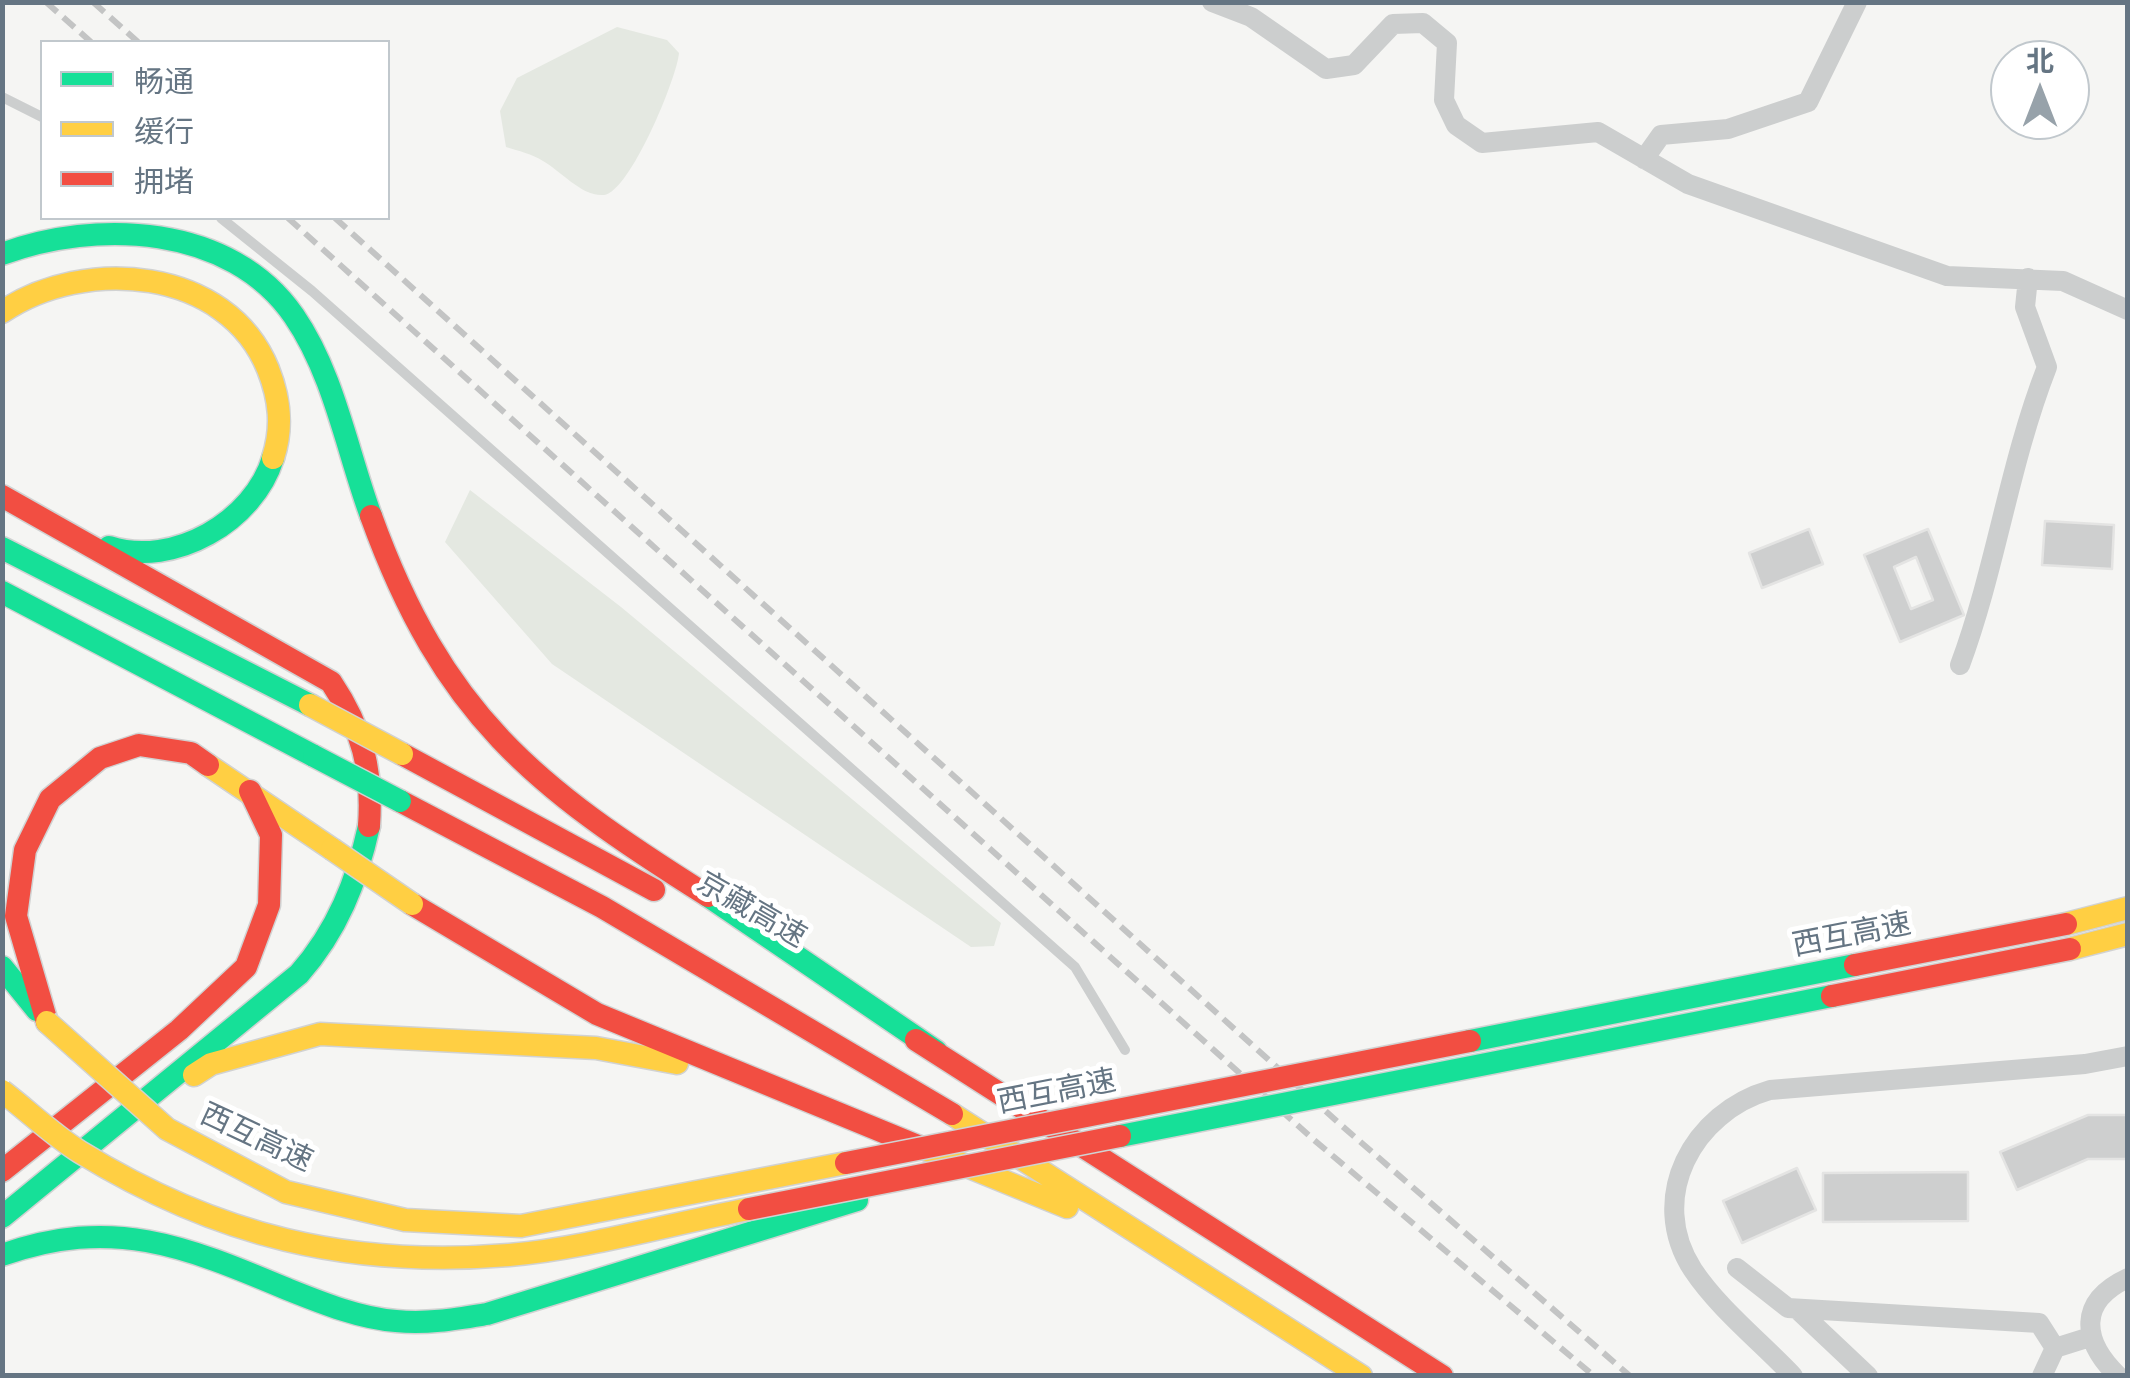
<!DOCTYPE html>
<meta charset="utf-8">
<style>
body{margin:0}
#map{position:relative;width:2130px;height:1378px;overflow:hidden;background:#f5f5f3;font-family:"Varela Round","Noto Sans SC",sans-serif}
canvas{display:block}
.frame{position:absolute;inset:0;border:5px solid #657583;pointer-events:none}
.legend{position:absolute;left:40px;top:40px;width:350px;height:180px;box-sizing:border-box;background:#fff;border:2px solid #c1c8cd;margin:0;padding:12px 18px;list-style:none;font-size:30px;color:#657583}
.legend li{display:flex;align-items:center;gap:20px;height:50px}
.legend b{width:50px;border:2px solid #c1c8cd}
.north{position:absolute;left:1990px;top:40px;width:100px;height:100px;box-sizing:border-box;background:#fff;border:2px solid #c1c8cd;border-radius:50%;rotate:0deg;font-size:28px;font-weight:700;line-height:40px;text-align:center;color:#657583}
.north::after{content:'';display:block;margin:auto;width:35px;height:45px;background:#97a2aa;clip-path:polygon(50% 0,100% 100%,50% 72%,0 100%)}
</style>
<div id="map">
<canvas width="2130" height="1378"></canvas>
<div class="frame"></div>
<ul class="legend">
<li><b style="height:12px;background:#16e098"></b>畅通</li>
<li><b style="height:12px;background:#ffcf43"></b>缓行</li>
<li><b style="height:12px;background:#f24e42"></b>拥堵</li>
</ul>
<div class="north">北</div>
</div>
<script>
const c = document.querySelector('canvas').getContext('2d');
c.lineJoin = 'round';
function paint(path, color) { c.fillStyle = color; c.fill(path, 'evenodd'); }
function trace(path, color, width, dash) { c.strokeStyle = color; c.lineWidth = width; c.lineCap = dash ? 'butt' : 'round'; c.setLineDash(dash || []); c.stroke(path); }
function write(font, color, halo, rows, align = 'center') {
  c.font = font + ' "Varela Round","Noto Sans SC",sans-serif'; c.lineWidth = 10; c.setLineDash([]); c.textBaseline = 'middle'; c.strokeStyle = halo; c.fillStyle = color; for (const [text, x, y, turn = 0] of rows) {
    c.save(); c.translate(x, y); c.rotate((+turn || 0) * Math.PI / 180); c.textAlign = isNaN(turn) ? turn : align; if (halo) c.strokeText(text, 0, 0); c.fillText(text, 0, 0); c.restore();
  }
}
const green = new Path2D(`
 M617,27L667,40L679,53C677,78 630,192 604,195C582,197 561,171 543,161C532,154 519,151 506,147L500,111L517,78Z
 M470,490L621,607L1001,923L994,946L971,947L552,664L445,542Z`);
const building = new Path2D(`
 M2045,521L2114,525L2112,569L2042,565Z
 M1809,529L1823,564L1762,588L1749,553Z
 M1928,529L1964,615L1900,642L1864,555ZM1916,557L1933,600L1911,609L1894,567Z
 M2088,1115H2128V1159H2088L2017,1190L2000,1152Z
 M1797,1168L1816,1210L1742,1243L1723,1201Z
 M1968,1172V1221L1823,1222V1173Z`);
const lane = new Path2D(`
 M2,97L42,117
 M221,218L312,291L1075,967L1125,1050`);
const street = new Path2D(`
 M1212,2L1251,17L1326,69L1354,65L1393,24L1423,23L1447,43L1444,100L1456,125L1482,143L1598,132L1688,184L1947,276L2063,281L2128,310
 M1644,159L1661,135L1728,129L1808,102L1857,2
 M1960,665C1996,568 2009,464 2047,367L2025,307L2028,278
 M1737,1268L1788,1308L2039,1323L2055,1348
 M1797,1309L1868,1376
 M1793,1376C1761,1342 1719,1309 1693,1270C1646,1198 1693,1112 1770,1090L2085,1064L2128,1056
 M2042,1376L2055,1348L2090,1337
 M2118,1376C2081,1340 2078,1301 2128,1278`);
const fast = new Path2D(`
 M2,254C96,219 231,224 294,316C334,374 347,451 371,516
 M109,547C174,568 254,521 273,458
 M2,548L310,705
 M2,592L314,756
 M708,896L936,1051
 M2,967L37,1010
 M2,1217L299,974C337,931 357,881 369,826
 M2,1255C112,1216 185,1246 287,1289C322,1303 359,1318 396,1321C428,1324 456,1319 487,1314L857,1200`);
const slow = new Path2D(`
 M2,312C84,256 227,267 268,369C280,399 283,427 273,458
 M208,765L332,849
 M2066,924L2128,908
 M2070,949L2128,934
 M194,1075L211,1064L320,1034L596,1048L677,1063
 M952,1114L1361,1376
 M920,1147L1067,1207`);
const jam = new Path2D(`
 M2,496L331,682C362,728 373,770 369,826
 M371,516C443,715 533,786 708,896
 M402,754L654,890
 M400,801L602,907L952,1114
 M412,904L597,1014L920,1147
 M47,1022L16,916L25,850L50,799L100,758L139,745L191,753L208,765
 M916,1040L1442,1376
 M2,1171L179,1030L246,967L269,905L271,835L250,791`);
const rail = new Path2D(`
 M46,2L91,42
 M93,2L138,42
 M288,218L1314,1140L1594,1376
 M335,218L1341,1125L1630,1376`);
const fastBridge = new Path2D(`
 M314,756L400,801
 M1470,1041L1855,965
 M1120,1136L1832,996`);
const slowBridge = new Path2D(`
 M310,705L402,754
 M332,849L412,904
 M47,1022L167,1129L286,1192L405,1220L521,1226L846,1163
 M2,1091C28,1111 53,1135 80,1152C217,1236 349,1268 509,1255C583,1249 674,1223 749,1209`);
const jamBridge = new Path2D(`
 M1855,965L2066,924
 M1832,996L2070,949
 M846,1163L1470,1041
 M749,1209L1120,1136`);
const streetNames = [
 ["京藏高速",751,911,30],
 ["西互高速",1852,936,-11],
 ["西互高速",1057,1093,-11],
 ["西互高速",256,1139,25]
];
paint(green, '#e4e8e1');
paint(building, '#cecfcf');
trace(building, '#e4e4e3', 2.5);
trace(fast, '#d1d2d2', 25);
trace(slow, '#d1d2d2', 25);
trace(jam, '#d1d2d2', 25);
trace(lane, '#cccece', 10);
trace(street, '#cccece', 20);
trace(fast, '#16e098', 22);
trace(slow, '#ffcf43', 22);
trace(jam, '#f24e42', 22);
trace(rail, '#c3c4c4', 6, [15, 8]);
trace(fastBridge, '#d1d2d2', 25, []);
trace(slowBridge, '#d1d2d2', 25, []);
trace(jamBridge, '#d1d2d2', 25, []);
trace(fastBridge, '#16e098', 22);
trace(slowBridge, '#ffcf43', 22);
trace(jamBridge, '#f24e42', 22);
write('30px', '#657583', '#fff', streetNames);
</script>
